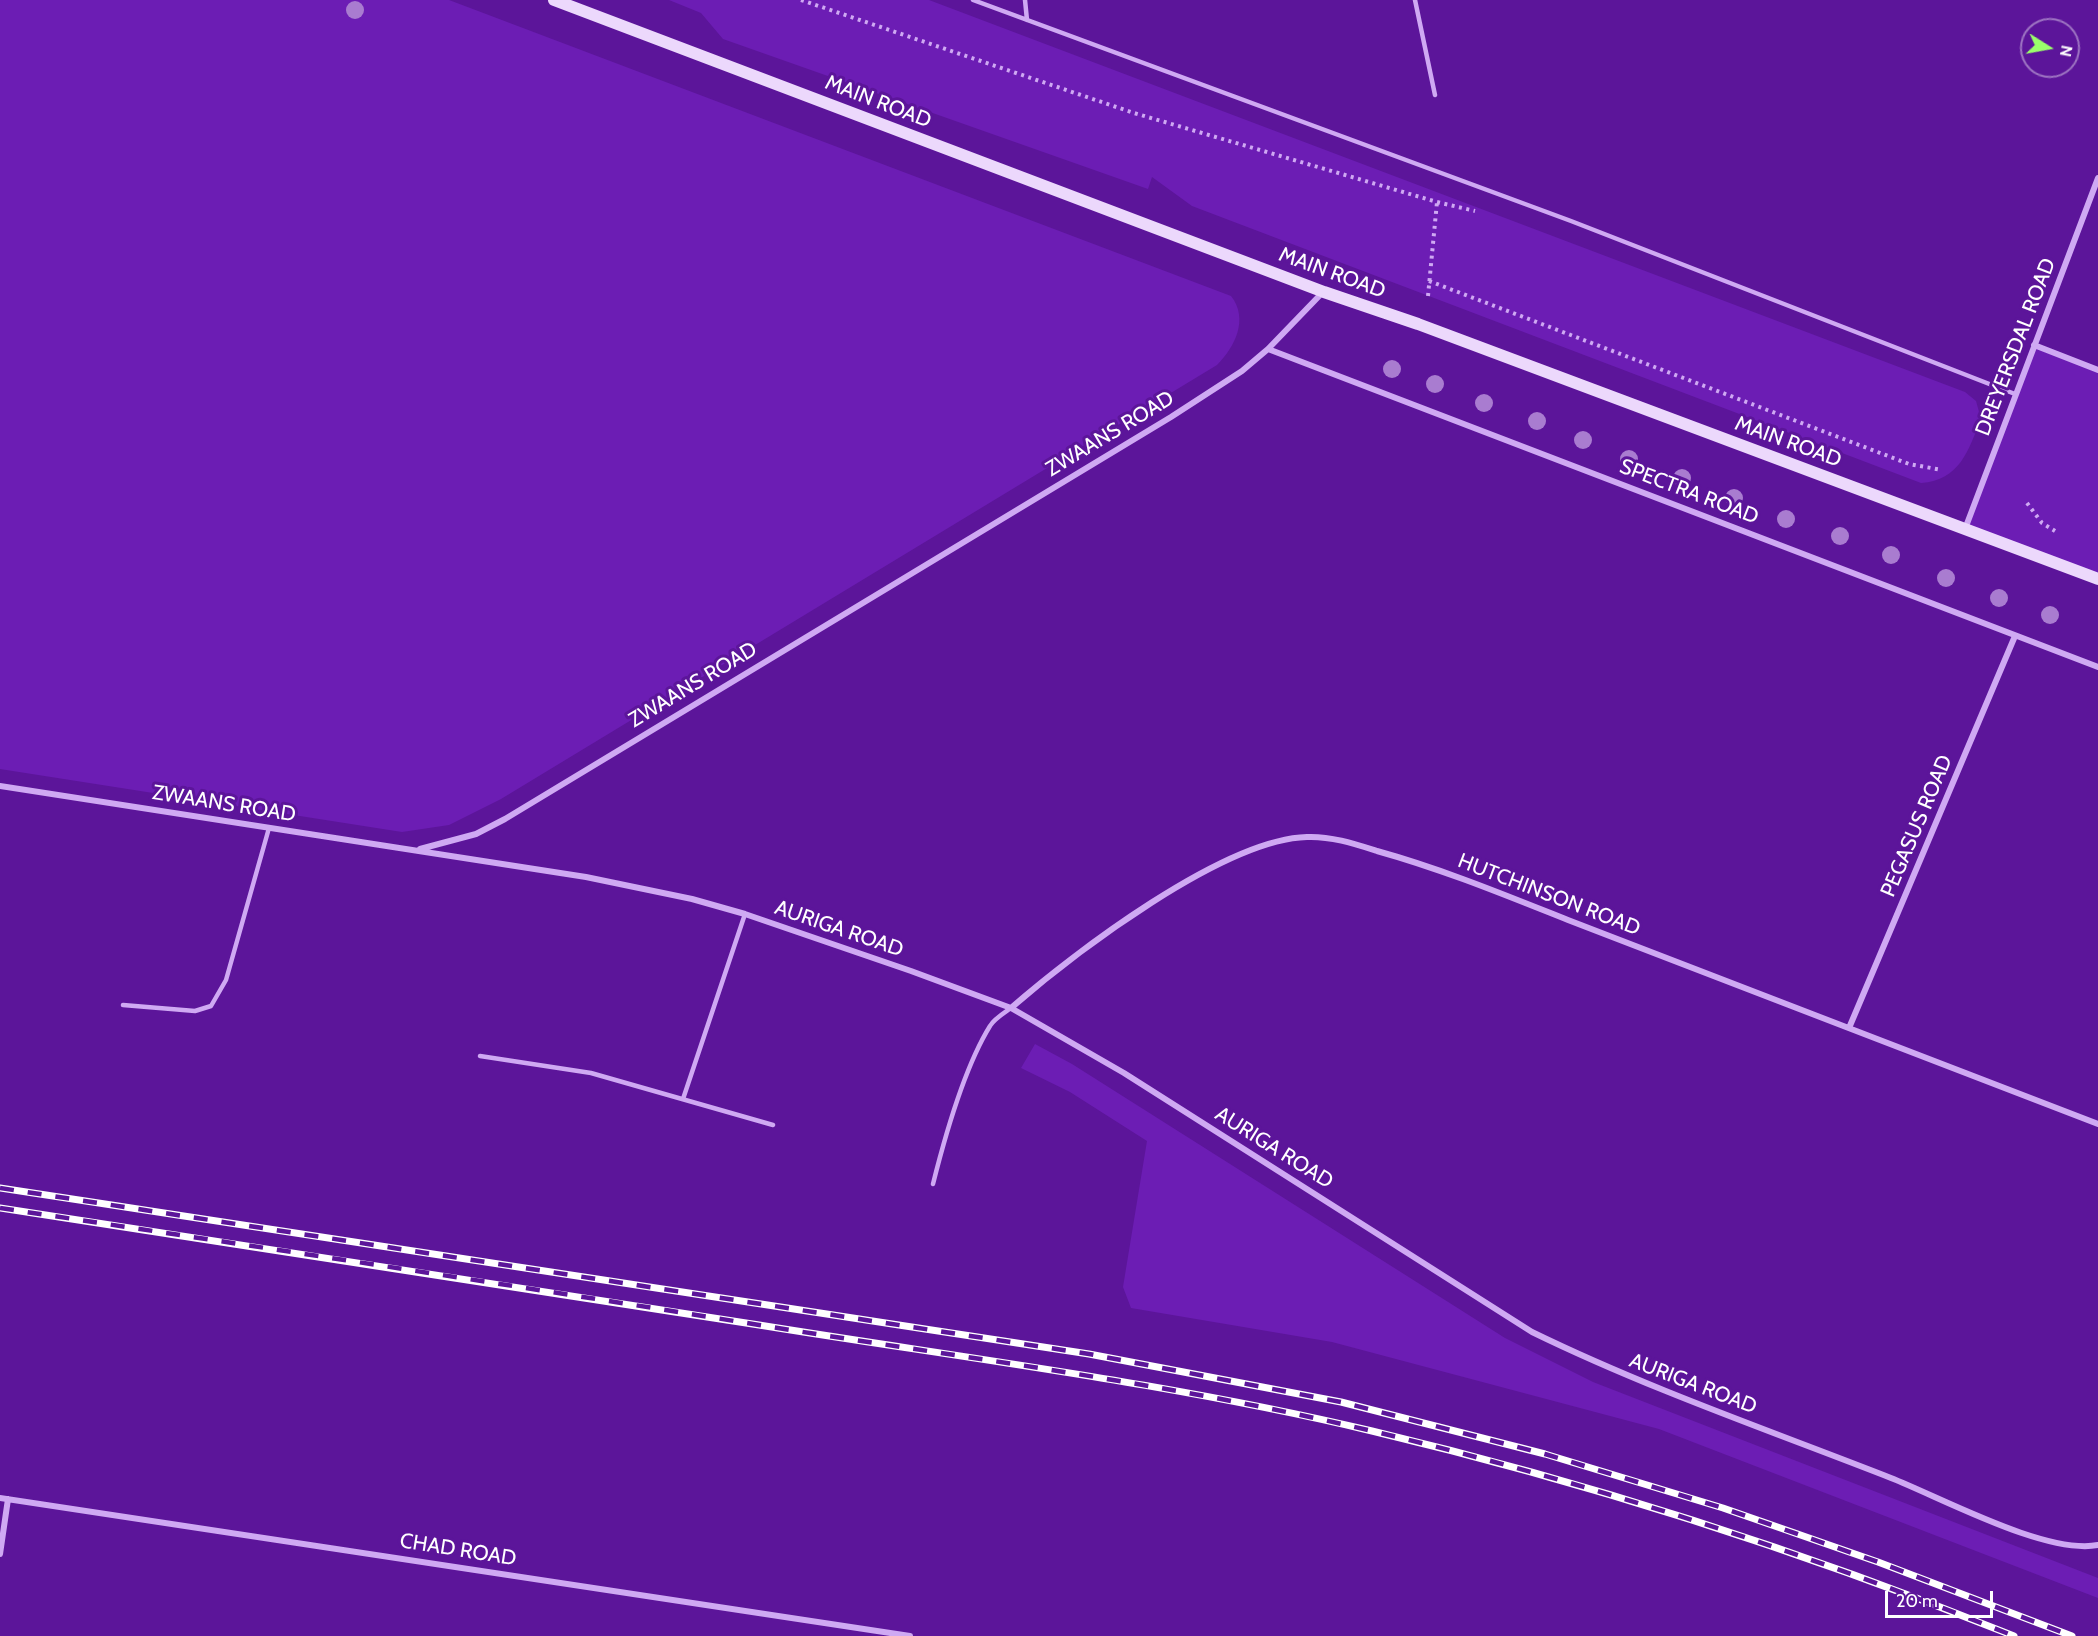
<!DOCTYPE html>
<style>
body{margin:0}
#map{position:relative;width:2098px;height:1636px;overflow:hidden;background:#5c159a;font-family:Cabin,sans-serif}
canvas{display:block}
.north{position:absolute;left:2020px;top:18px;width:60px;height:60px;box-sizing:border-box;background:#5c159a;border:2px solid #9d73c2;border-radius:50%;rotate:101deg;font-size:16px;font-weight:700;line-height:24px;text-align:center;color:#fff}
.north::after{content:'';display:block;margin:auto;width:21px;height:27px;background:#9aff6b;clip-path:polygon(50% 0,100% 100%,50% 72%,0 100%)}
.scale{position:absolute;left:1885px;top:1591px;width:108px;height:27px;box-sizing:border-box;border:3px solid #fff;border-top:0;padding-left:8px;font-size:18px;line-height:21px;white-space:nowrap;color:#fff;-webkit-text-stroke:4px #5c159a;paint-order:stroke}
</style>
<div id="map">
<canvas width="2098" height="1636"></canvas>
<div class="north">N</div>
<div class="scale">20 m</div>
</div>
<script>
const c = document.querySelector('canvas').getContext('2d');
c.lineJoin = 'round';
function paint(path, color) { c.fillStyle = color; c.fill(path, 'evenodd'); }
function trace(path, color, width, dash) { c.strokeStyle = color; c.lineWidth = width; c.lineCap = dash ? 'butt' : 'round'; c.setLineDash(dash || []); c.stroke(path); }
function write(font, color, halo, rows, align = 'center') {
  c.font = font + ' Cabin,sans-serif'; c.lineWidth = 6; c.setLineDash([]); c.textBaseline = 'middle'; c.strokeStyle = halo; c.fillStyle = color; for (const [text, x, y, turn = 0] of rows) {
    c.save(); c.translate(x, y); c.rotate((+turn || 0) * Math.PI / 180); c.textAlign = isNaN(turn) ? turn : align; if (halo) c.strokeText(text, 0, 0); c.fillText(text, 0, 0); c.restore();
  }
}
const green = new Path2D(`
 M0,0H449L1231,296C1249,319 1235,347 1217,365L501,799L449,825L402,832L0,769Z
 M669,0H929L1965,392L1976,401L1981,419C1968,451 1960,480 1921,483L1192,206L1152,177L1148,189L723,39L701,13Z
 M2034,345L2098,370V579L1965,529Z
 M1035,1044L1072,1064L1505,1338L1593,1382L2098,1578V1598L1659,1429L1332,1342L1131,1308L1123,1287L1147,1141L1070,1092L1021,1068Z`);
const path = new Path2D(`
 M801,0L1134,113L1437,202L1475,211
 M1429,281L1909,464L1942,470
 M1428,296L1437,202
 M2027,503L2042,523L2055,531`);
const service = new Path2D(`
 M973,0L1571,221L2015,394
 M1025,0L1027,20
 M1415,0L1435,95
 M123,1005L195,1011L211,1006L226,980L269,828
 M480,1056L591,1073L773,1125
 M683,1099L745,914
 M933,1184C945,1136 964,1068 990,1026C994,1019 1004,1013 1011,1008`);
const minor = new Path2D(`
 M2034,345L2098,370
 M1268,349L2098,667
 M1965,529L2098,178
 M0,786L586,877L692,899L745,914L911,971L1011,1008L1124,1073L1532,1332C1649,1389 1771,1431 1891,1478C1942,1498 2046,1555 2098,1545
 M420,849L476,834L505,819L1171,417L1242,371L1268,349L1323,292
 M1011,1008C1074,953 1224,839 1307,837C1331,836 1355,844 1377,851C1442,869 1505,895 1568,920C1745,988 1921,1056 2098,1124
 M1849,1028L2015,636
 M0,1498L910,1636
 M0,1554L8,1499`);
const secondary = new Path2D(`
 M554,0L1324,292L1418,324L2098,579`);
const rail = new Path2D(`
 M0,1188L1089,1354L1341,1402L1545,1454L1723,1508L1878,1562L2072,1636
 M0,1208C253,1246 506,1284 759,1325C964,1358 1170,1383 1372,1431C1591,1483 1805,1552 2014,1636`);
const trees = [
 [355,10],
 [1392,369],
 [1435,384],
 [1484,403],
 [1537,421],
 [1583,440],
 [1629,459],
 [1682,478],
 [1734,498],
 [1786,519],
 [1840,536],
 [1891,555],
 [1946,578],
 [1999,598],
 [2050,615]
];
const streetNames = [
 ["MAIN ROAD",878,102,21],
 ["MAIN ROAD",1332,273,20],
 ["DREYERSDAL ROAD",2016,347,-69],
 ["ZWAANS ROAD",1110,434,-31],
 ["MAIN ROAD",1788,442,20],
 ["SPECTRA ROAD",1689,492,21],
 ["ZWAANS ROAD",693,685,-31],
 ["ZWAANS ROAD",224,804,9],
 ["PEGASUS ROAD",1917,826,-67],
 ["HUTCHINSON ROAD",1549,895,21],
 ["AURIGA ROAD",839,929,19],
 ["AURIGA ROAD",1274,1148,32],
 ["AURIGA ROAD",1693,1384,21],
 ["CHAD ROAD",458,1550,9]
];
paint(green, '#6c1db4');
trace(path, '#cfa9f3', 4, [3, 4.5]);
trace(service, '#cfa9f3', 4.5);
trace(minor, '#cfa9f3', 6);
trace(secondary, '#ecd8fc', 12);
trace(rail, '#fff', 7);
trace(rail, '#5c159a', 4.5, [14]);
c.fillStyle = '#a97cd0';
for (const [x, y] of trees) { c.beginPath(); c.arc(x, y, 9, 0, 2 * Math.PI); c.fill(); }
write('21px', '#fff', '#5c159a', streetNames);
</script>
